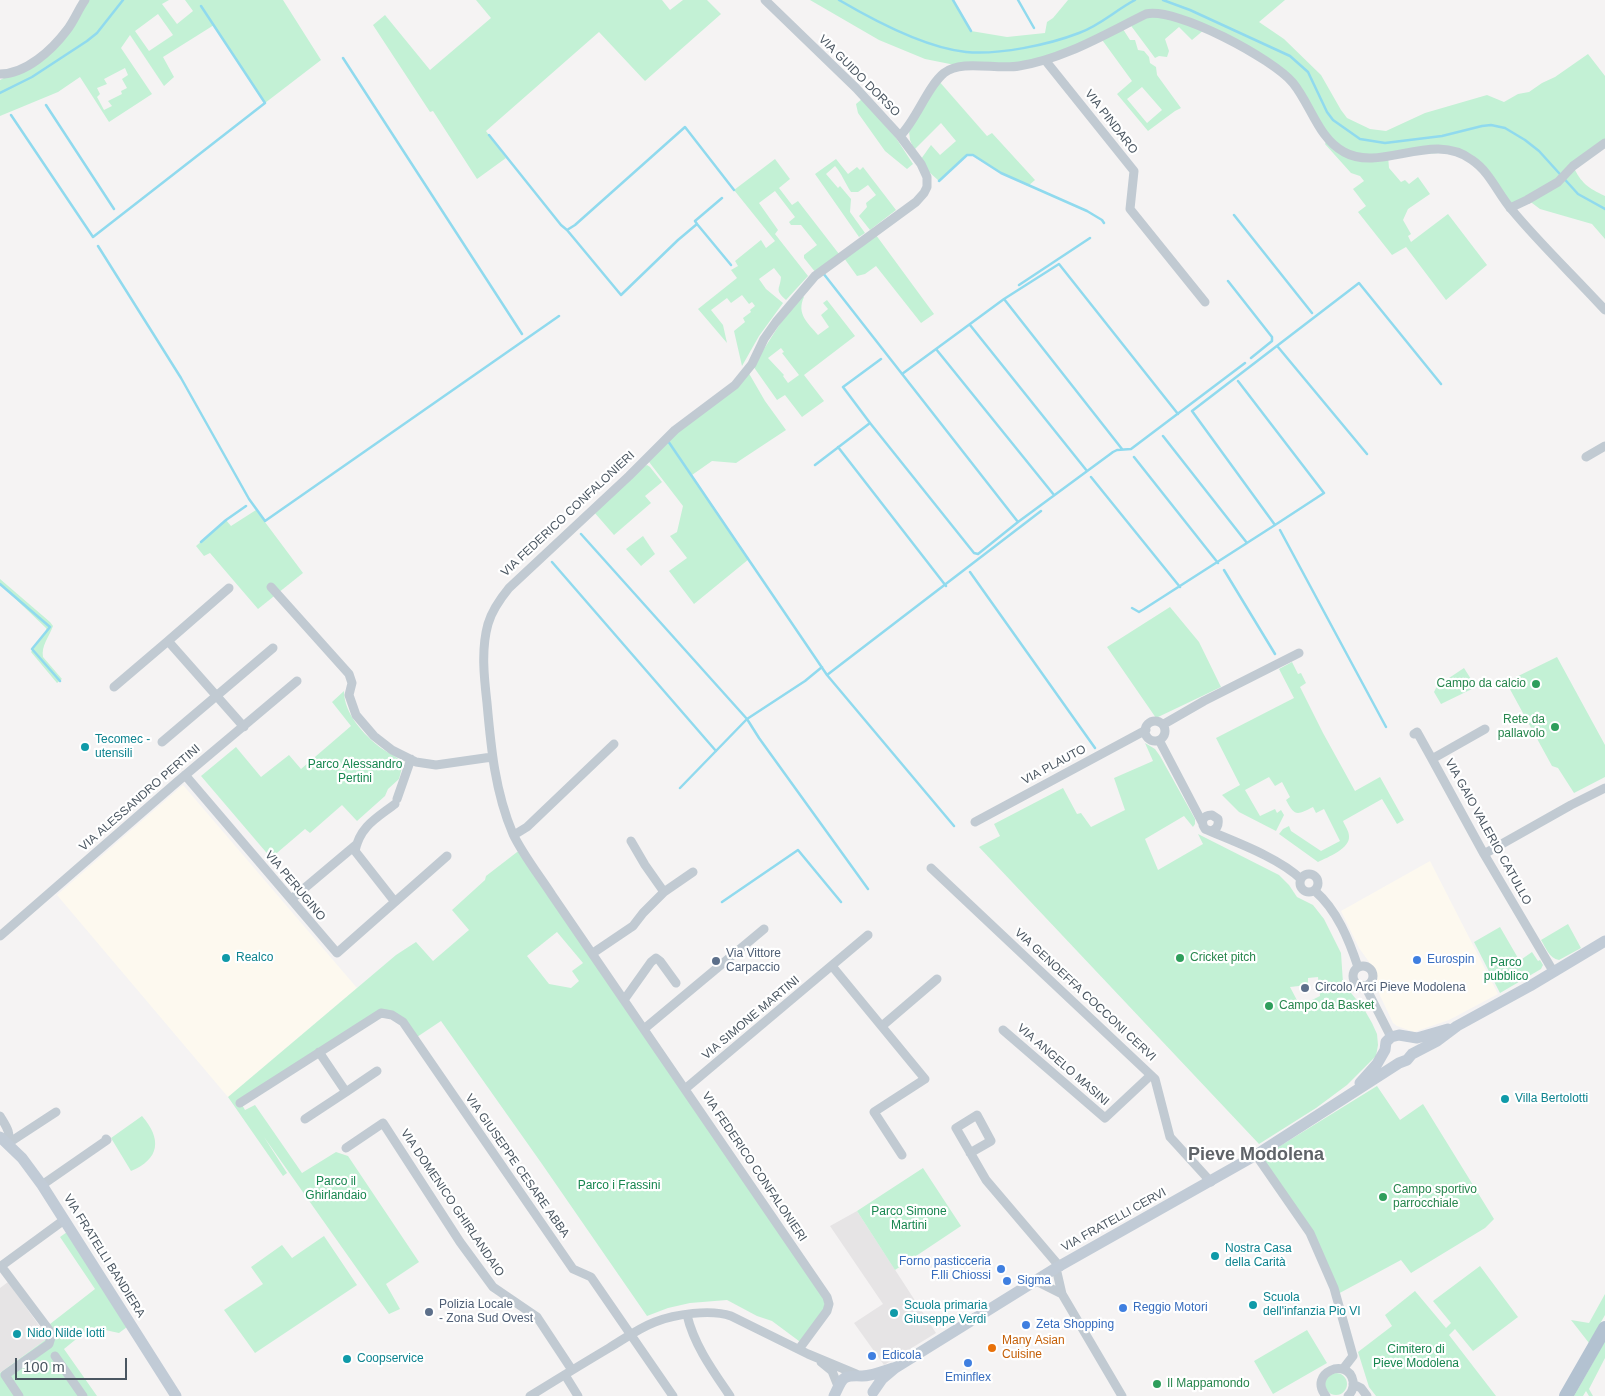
<!DOCTYPE html>
<meta charset="utf-8">
<style>
body{margin:0}
#map{position:relative;width:1605px;height:1396px;overflow:hidden;background:#f5f3f3;font-family:Arial,sans-serif}
canvas{display:block}
.scale{position:absolute;left:15px;top:1358px;width:112px;height:22px;box-sizing:border-box;border:2px solid #4a5661;border-top:0;padding-left:6px;font-size:15px;line-height:18px;white-space:nowrap;color:#4a5661;-webkit-text-stroke:4px #fff;paint-order:stroke}
</style>
<div id="map">
<canvas width="1605" height="1396"></canvas>
<div class="scale">100 m</div>
</div>
<script>
const c = document.querySelector('canvas').getContext('2d');
c.lineJoin = 'round';
function paint(path, color) { c.fillStyle = color; c.fill(path, 'evenodd'); }
function trace(path, color, width, dash) { c.strokeStyle = color; c.lineWidth = width; c.lineCap = dash ? 'butt' : 'round'; c.setLineDash(dash || []); c.stroke(path); }
function write(font, color, halo, rows, align = 'center') {
  c.font = font + ' Arial,sans-serif'; c.lineWidth = 4.5; c.setLineDash([]); c.textBaseline = 'middle'; c.strokeStyle = halo; c.fillStyle = color; for (const [text, x, y, turn = 0] of rows) {
    c.save(); c.translate(x, y); c.rotate((+turn || 0) * Math.PI / 180); c.textAlign = isNaN(turn) ? turn : align; if (halo) c.strokeText(text, 0, 0); c.fillText(text, 0, 0); c.restore();
  }
}
const commercial = new Path2D(`
 M183,785L357,988L228,1097L57,895Z
 M1430,861L1498,994L1449,1020L1414,1032L1397,1026L1393,1023L1375,985L1377,973L1359,948L1341,911Z`);
const education = new Path2D(`
 M857,1211L936,1333L884,1365L854,1323L883,1304L830,1226Z
 M8,1282L48,1338L0,1373V1288Z`);
const green = new Path2D(`
 M85,0H169L162,4L177,24L193,11L185,0H283L321,60L265,103L214,25L163,57L174,77L164,86L130,35L121,48L152,94L109,122L80,77L58,92L0,116V80L25,67L43,55ZM158,14L173,35L149,51L135,31ZM125,68L128,75L122,79L127,88L121,91L122,94L108,101L112,106L104,110L97,97L100,94L97,88L107,84L104,79Z
 M476,0H662L670,10L683,0H707L721,14L645,81L599,32L486,131L506,158L477,179L433,111L430,112L373,25L385,15L430,70L491,18Z
 M810,0H953L971,31L1007,37L1045,33L1047,22L1053,18L1068,0H1285L1259,22L1284,39L1321,75L1341,110L1347,118L1370,129L1386,131L1425,113L1487,95L1504,102L1518,94L1529,92L1542,83L1555,77L1588,54L1605,76V143L1573,166C1581,183 1588,188 1605,196V239L1592,224L1540,209L1528,200L1510,208L1491,181L1457,152L1388,156L1389,168L1401,182L1405,180L1409,184L1418,177L1430,194L1408,209L1403,220L1411,234L1408,236L1411,242L1448,214L1487,265L1446,300L1406,247L1392,255L1358,212L1366,206L1353,189L1364,181L1360,176L1351,173L1325,144L1328,139L1291,80L1205,29L1192,40L1179,27L1165,39L1169,51L1167,57L1159,56L1155,58L1129,23L1121,26L1130,40H1135L1138,50L1144,51L1149,57L1150,63L1156,67L1157,75L1181,108L1175,111L1148,131L1117,94L1132,81L1100,37L1032,63L960,66L925,59L879,40ZM1142,87L1162,110L1147,123L1127,99Z
 M938,80L987,136L992,133L1035,180L1028,186L1001,173L973,156L967,155L939,181L928,171L921,159L931,145L940,155L956,141L941,123L914,150L910,140L909,131Z
 M862,99L896,138L913,164L907,169L885,151L858,113L856,104Z
 M775,159L790,179L779,188L792,205L798,201L839,254L816,273L804,258V255L817,245L801,225H791L789,222L795,217L775,191L759,203L778,230L775,234L808,276L786,300C774,289 780,290 781,277L774,268L759,279L766,289L783,303L759,336L742,366L734,331L745,322L743,318L751,312L750,310L755,306L752,302L749,304L742,295L731,303L727,298L711,310L723,325L727,343L698,309L737,278L731,270L738,266L735,261L761,240L766,248L775,241L734,190Z
 M836,159L848,174L857,167L860,170L863,167L896,210L870,230L859,216L867,207L866,203L876,195L868,185L858,192H851C845,183 842,174 835,166L826,174L838,188L840,186L851,199L850,212L865,233L859,237L815,174Z
 M876,235L934,314L921,323L876,266L865,274L857,276L844,258Z
 M802,296L804,297C796,314 808,323 818,335L829,327L821,315L828,309L823,303L827,300L855,336L804,375L824,401L802,417L785,395L777,400L753,366L785,316ZM781,348L784,352L782,353L799,375L788,383L783,376L784,375L768,358Z
 M747,370L765,401L786,430L736,463L712,461L692,475L749,559L694,604L669,571L687,558L670,536L677,532L683,506L646,458Z
 M647,465L650,467L662,482L645,496L651,503L614,535L594,512L643,467Z
 M256,510L303,573L258,609L210,553L204,556L196,546L226,520L231,526Z
 M643,536L655,554L641,566L626,549Z
 M0,579L50,622L53,626C49,637 41,646 43,657L62,679L57,683L31,652L47,631L46,628L0,584Z
 M1170,607L1199,642L1221,687L1156,718L1107,647Z
 M1557,657L1605,745V777L1574,793L1558,768L1552,766L1506,682Z
 M1292,662L1298,674L1301,673L1306,683L1300,687L1323,733L1355,791L1380,777L1404,820L1397,824L1382,799L1343,821C1345,826 1349,831 1349,836C1350,849 1328,857 1318,862L1279,834L1283,829L1289,826L1291,831L1321,851L1340,841L1324,809L1316,813L1313,807C1297,815 1295,817 1286,800L1290,797L1282,782L1275,786L1269,777L1245,790L1260,816L1275,809L1277,813L1281,810L1284,815L1276,831L1239,812L1222,795L1240,785L1216,738L1294,698L1279,669Z
 M1464,668L1476,687L1441,704L1434,692L1437,686Z
 M344,691C344,714 364,735 381,748C388,753 399,757 403,764L399,779L388,789L385,796L357,821L342,805L310,833L305,829L271,858L201,776L236,747L261,777L289,755L301,769L351,726L332,702Z
 M1145,743L1155,749L1160,756L1195,819V824L1193,827L1184,816L1145,839L1158,870L1203,844L1198,834L1279,875L1289,885L1297,897L1313,905L1324,919L1341,953L1343,983L1364,1009L1372,1023L1377,1034L1378,1045L1376,1056L1347,1085L1316,1108L1259,1144L979,847L1000,836L994,824L1063,788L1077,814L1081,813L1091,827L1125,810L1114,778L1153,761ZM1318,977L1320,996L1300,1006L1290,987L1308,985V978Z
 M521,849L829,1300L803,1344L772,1321L757,1316L727,1300L690,1303L668,1308L647,1316L542,1164L441,1021L414,1039L403,1022L381,1013L241,1103L245,1110L255,1105L302,1173L336,1152L348,1156L419,1262L386,1284L400,1309L389,1314L264,1137L287,1173L283,1176L228,1097L357,988L396,955L416,942L433,961L469,930L452,910L485,880L486,876ZM557,932L583,963L572,971L579,981L571,988L549,984L527,956Z
 M1568,924L1581,948L1559,960C1549,958 1546,948 1541,940Z
 M1500,927L1518,958L1522,959L1532,952L1538,961L1540,960L1543,965L1541,969L1500,993L1474,942Z
 M1377,1086L1400,1120L1423,1104L1494,1219L1485,1228L1411,1273L1401,1260L1336,1295L1310,1233L1259,1159Z
 M142,1116C162,1139 160,1159 131,1171L111,1138Z
 M923,1168L961,1226L895,1270L857,1211Z
 M67,1232L127,1327L119,1333L91,1327L64,1349L97,1396H0V1373L48,1338L50,1324L95,1289L60,1237Z
 M324,1236L357,1285L255,1353L224,1310L263,1284L251,1267L282,1245L292,1258Z
 M1480,1266L1518,1317L1473,1351L1455,1329L1449,1335L1496,1396H1376L1369,1387L1358,1352L1392,1326L1385,1315L1415,1291L1446,1328L1451,1323L1433,1301Z
 M1605,1294V1315L1589,1343L1571,1320L1589,1323Z
 M1307,1330L1327,1363L1273,1394L1254,1361Z
 M1605,1341V1358L1589,1389L1593,1396H1589L1586,1391L1583,1396H1574Z
 M1325 1384a11 11 0 1 1 22 0a11 11 0 1 1-22 0Z`);
const stream = new Path2D(`
 M839,0C873,20 927,48 966,52C999,55 1048,45 1079,33C1099,26 1116,10 1135,0
 M953,0L971,31
 M1018,0L1034,28
 M1163,0L1190,10L1290,56L1308,72L1327,112L1333,120L1360,139L1385,143L1442,136L1482,126L1491,125L1505,128L1525,140L1539,151L1578,194L1605,209
 M343,58L522,334
 M0,93L32,77L87,41L97,33L123,0
 M46,105L114,209
 M11,115L93,237L265,103L201,6
 M489,135L561,225L567,230L621,295L678,240L697,224L731,265
 M939,181L967,155H973L1001,173L1087,211L1102,220L1104,223
 M1234,215L1312,313
 M697,224L695,221L722,198
 M567,230L575,225L685,127L734,190
 M98,246L181,378L249,499L265,521L559,316
 M823,273L1018,522
 M1228,281L1272,337V341L1251,358
 M1019,285L1090,238
 M1004,299L1122,449
 M970,325L1087,471
 M1278,347L1367,454
 M936,349L1054,495
 M902,374L1004,299L1059,264L1178,414
 M1238,381L1324,493L1275,525
 M870,423L843,387L881,359
 M1163,436L1247,543
 M668,441L827,675L954,826
 M838,447L946,586
 M1134,457L1218,563
 M815,465L870,423L974,553L978,554L1018,522L1113,452L1117,450L1131,449L1245,363
 M1091,477L1180,587
 M1280,530L1386,727
 M581,534L747,719L680,788
 M201,542L226,520L246,506
 M552,562L716,751
 M1224,570L1275,654
 M970,572L1095,748
 M0,584L50,627L32,649L60,681
 M1132,608L1139,612L1144,609L1275,525L1192,411L1359,283L1441,384
 M822,667L805,681L747,719L759,738L868,889
 M827,675L1041,511
 M722,902L798,850L841,902`);
const street = new Path2D(`
 M765,0L856,88L900,136L921,164L927,177V187L924,193L916,202L815,276L776,322L764,339L752,364L735,385L675,430L629,476L509,588C500,599 492,610 488,624C481,649 484,677 487,703C491,748 495,792 513,834C523,855 539,875 552,895L827,1297L829,1304L827,1311L799,1349
 M1045,60L1134,171L1130,209L1205,302
 M0,74C26,74 52,50 67,30C74,21 78,10 85,0
 M900,136C917,119 927,87 944,73C962,59 996,70 1019,66C1064,59 1105,34 1146,14C1177,7 1273,59 1293,83C1311,105 1318,138 1344,152C1381,173 1433,130 1472,160C1490,172 1498,194 1512,210C1541,245 1574,276 1605,310
 M1510,208L1527,200L1558,182L1573,166L1605,143
 M1586,457L1605,446
 M271,587L349,674L352,683L349,695L356,715L374,736L392,750L416,762L436,765L492,757
 M229,588L168,641L244,727
 M114,687L168,641
 M1145 731a10 10 0 1 1 20 0a10 10 0 1 1-20 0Z
 M1164,724L1204,701L1299,653
 M1485,729L1432,759L1484,854L1553,971
 M1414,734L1417,732L1432,759
 M1159,740L1202,822
 M162,742L273,648
 M185,775L337,953L447,856
 M397,799L411,759
 M975,822L1146,730
 M1210,831C1217,830 1219,825 1218,819L1212,815C1203,815 1200,822 1205,829C1235,842 1278,857 1301,879
 M514,835L527,827L614,744
 M631,841L645,865L664,892
 M1484,854L1571,805L1605,788
 M931,868L1155,1079L1170,1137L1211,1182
 M1300 883a9 9 0 1 1 18 0a9 9 0 1 1-18 0Z
 M1315,891C1337,910 1349,940 1358,967
 M294,897L357,844
 M395,902L355,851C360,826 377,818 395,804
 M0,936L177,782L297,681
 M593,953L633,926L643,913L664,892L693,872
 M1353 976a10 10 0 1 1 20 0a10 10 0 1 1-20 0Z
 M832,966L925,1079L874,1112L902,1155
 M1365,986L1391,1037
 M624,1000L651,962L656,958L660,961L676,983
 M882,1026L937,979
 M644,1029L764,929
 M1003,1030L1105,1118L1151,1075
 M319,1052L346,1092L377,1071
 M685,1089L868,935
 M240,1103L381,1013L392,1015L403,1022L573,1269L591,1277L673,1396
 M0,1116C6,1126 12,1133 7,1144
 M305,1119L346,1092
 M7,1144L56,1112
 M346,1148L383,1123L460,1242L493,1287L537,1317L572,1370
 M970,1153L991,1141L977,1115L956,1128L986,1180L1060,1267
 M1256,1155L1310,1233L1334,1288L1353,1356L1343,1369
 M42,1185L107,1140L106,1139
 M1056,1268L1062,1294L1122,1396
 M1036,1281L1062,1294
 M687,1315C694,1345 713,1371 730,1396
 M55,1356L83,1396
 M821,1362L832,1371L838,1386
 M565,1375L578,1396
 M1353,1384L1361,1388L1367,1396
 M19,1396L5,1375L49,1344L52,1334L1,1266L64,1220
 M530,1396C556,1380 582,1364 609,1348C624,1339 639,1328 655,1322C675,1314 711,1309 731,1316L808,1354L856,1374
 M1326,1396C1307,1373 1348,1356 1353,1381C1354,1387 1352,1392 1348,1396`);
const secondary = new Path2D(`
 M1360,1083L1377,1064L1385,1050L1386,1042L1391,1037L1399,1035L1417,1038L1448,1029
 M0,1137L22,1158L42,1185L176,1396
 M873,1392L882,1379L895,1368L1056,1268L1256,1155L1399,1063L1407,1060L1412,1054L1437,1041L1457,1026L1530,986L1605,941
 M834,1396C843,1378 841,1375 862,1376C872,1376 884,1371 893,1368`);
const primary = new Path2D(`
 M1566,1396L1605,1328`);
const markers = [
 [1536,684,5,"#2e9e5b"],
 [1555,727,5,"#2e9e5b"],
 [85,747,5,"#0f9aa8"],
 [226,958,5,"#0f9aa8"],
 [1180,958,5,"#2e9e5b"],
 [1417,960,5,"#3f7fe0"],
 [716,961,5,"#5c6f8a"],
 [1305,988,5,"#5c6f8a"],
 [1269,1006,5,"#2e9e5b"],
 [1505,1099,5,"#0f9aa8"],
 [1383,1197,5,"#2e9e5b"],
 [1215,1256,5,"#0f9aa8"],
 [1001,1269,5,"#3f7fe0"],
 [1007,1281,5,"#3f7fe0"],
 [1253,1305,5,"#0f9aa8"],
 [1123,1308,5,"#3f7fe0"],
 [429,1312,5,"#5c6f8a"],
 [894,1313,5,"#0f9aa8"],
 [1026,1325,5,"#3f7fe0"],
 [17,1334,5,"#0f9aa8"],
 [992,1348,5,"#e8710a"],
 [872,1356,5,"#3f7fe0"],
 [347,1359,5,"#0f9aa8"],
 [968,1363,5,"#3f7fe0"],
 [1157,1384,5,"#2e9e5b"]
];
const streetNames = [
 ["VIA GUIDO DORSO",859,76,45],
 ["VIA PINDARO",1111,122,52],
 ["VIA FEDERICO CONFALONIERI",568,514,-43],
 ["VIA PLAUTO",1054,765,-28],
 ["VIA ALESSANDRO PERTINI",140,798,-41],
 ["VIA GAIO VALERIO CATULLO",1488,832,61],
 ["VIA PERUGINO",295,886,50],
 ["VIA GENOEFFA COCCONI CERVI",1085,995,43],
 ["VIA SIMONE MARTINI",751,1018,-40],
 ["VIA ANGELO MASINI",1063,1065,41],
 ["VIA GIUSEPPE CESARE ABBA",517,1166,55],
 ["VIA FEDERICO CONFALONIERI",754,1167,56],
 ["VIA DOMENICO GHIRLANDAIO",452,1203,56],
 ["VIA FRATELLI CERVI",1114,1220,-29],
 ["VIA FRATELLI BANDIERA",104,1256,58]
];
const leisureNames = [
 ["Campo da calcio",1526,684,"right"],
 ["Rete da",1545,720,"right"],
 ["pallavolo",1545,734,"right"],
 ["Cricket pitch",1190,958],
 ["Campo da Basket",1279,1006],
 ["Campo sportivo",1393,1190],
 ["parrocchiale",1393,1204],
 ["Il Mappamondo",1167,1384]
];
const cultureNames = [
 ["Tecomec -",95,740],
 ["utensili",95,754],
 ["Realco",236,958],
 ["Villa Bertolotti",1515,1099],
 ["Nostra Casa",1225,1249],
 ["della Carità",1225,1263],
 ["Scuola",1263,1298],
 ["dell'infanzia Pio VI",1263,1312],
 ["Scuola primaria",904,1306],
 ["Giuseppe Verdi",904,1320],
 ["Nido Nilde Iotti",27,1334],
 ["Coopservice",357,1359]
];
const parkNames = [
 ["Parco Alessandro",355,765],
 ["Pertini",355,779],
 ["Parco",1506,963],
 ["pubblico",1506,977],
 ["Parco il",336,1182],
 ["Ghirlandaio",336,1196],
 ["Parco i Frassini",619,1186],
 ["Parco Simone",909,1212],
 ["Martini",909,1226],
 ["Cimitero di",1416,1350],
 ["Pieve Modolena",1416,1364]
];
const serviceNames = [
 ["Via Vittore",726,954],
 ["Carpaccio",726,968],
 ["Circolo Arci Pieve Modolena",1315,988],
 ["Polizia Locale",439,1305],
 ["- Zona Sud Ovest",439,1319]
];
const shopNames = [
 ["Eurospin",1427,960],
 ["Forno pasticceria",991,1262,"right"],
 ["F.lli Chiossi",991,1276,"right"],
 ["Sigma",1017,1281],
 ["Reggio Motori",1133,1308],
 ["Zeta Shopping",1036,1325],
 ["Edicola",882,1356],
 ["Eminflex",968,1378,"center"]
];
const foodNames = [
 ["Many Asian",1002,1341],
 ["Cuisine",1002,1355]
];
const districtNames = [
 ["Pieve Modolena",1256,1155]
];
paint(commercial, '#fdf9ef');
paint(education, '#e6e4e5');
paint(green, '#c3f1d5');
trace(stream, '#90daee', 2.5);
trace(street, '#c1cad2', 9);
trace(secondary, '#c1cbd6', 11);
trace(primary, '#b3c2d1', 14);
for (const [x, y, r, color] of markers) { const dot = new Path2D(); dot.arc(x, y, r, 0, 2 * Math.PI); c.fillStyle = color; c.fill(dot); trace(dot, '#fff', 2); }
write('12px', '#4a5661', '#fff', streetNames);
write('12px', '#27864d', '#fff', leisureNames, 'left');
write('12px', '#0d838f', '#fff', cultureNames, 'left');
write('12px', '#17864f', '#fff', parkNames);
write('12px', '#4e5e75', '#fff', serviceNames, 'left');
write('12px', '#366cbe', '#fff', shopNames, 'left');
write('12px', '#c56008', '#fff', foodNames, 'left');
write('bold 18px', '#5f6368', '#fff', districtNames);
</script>
